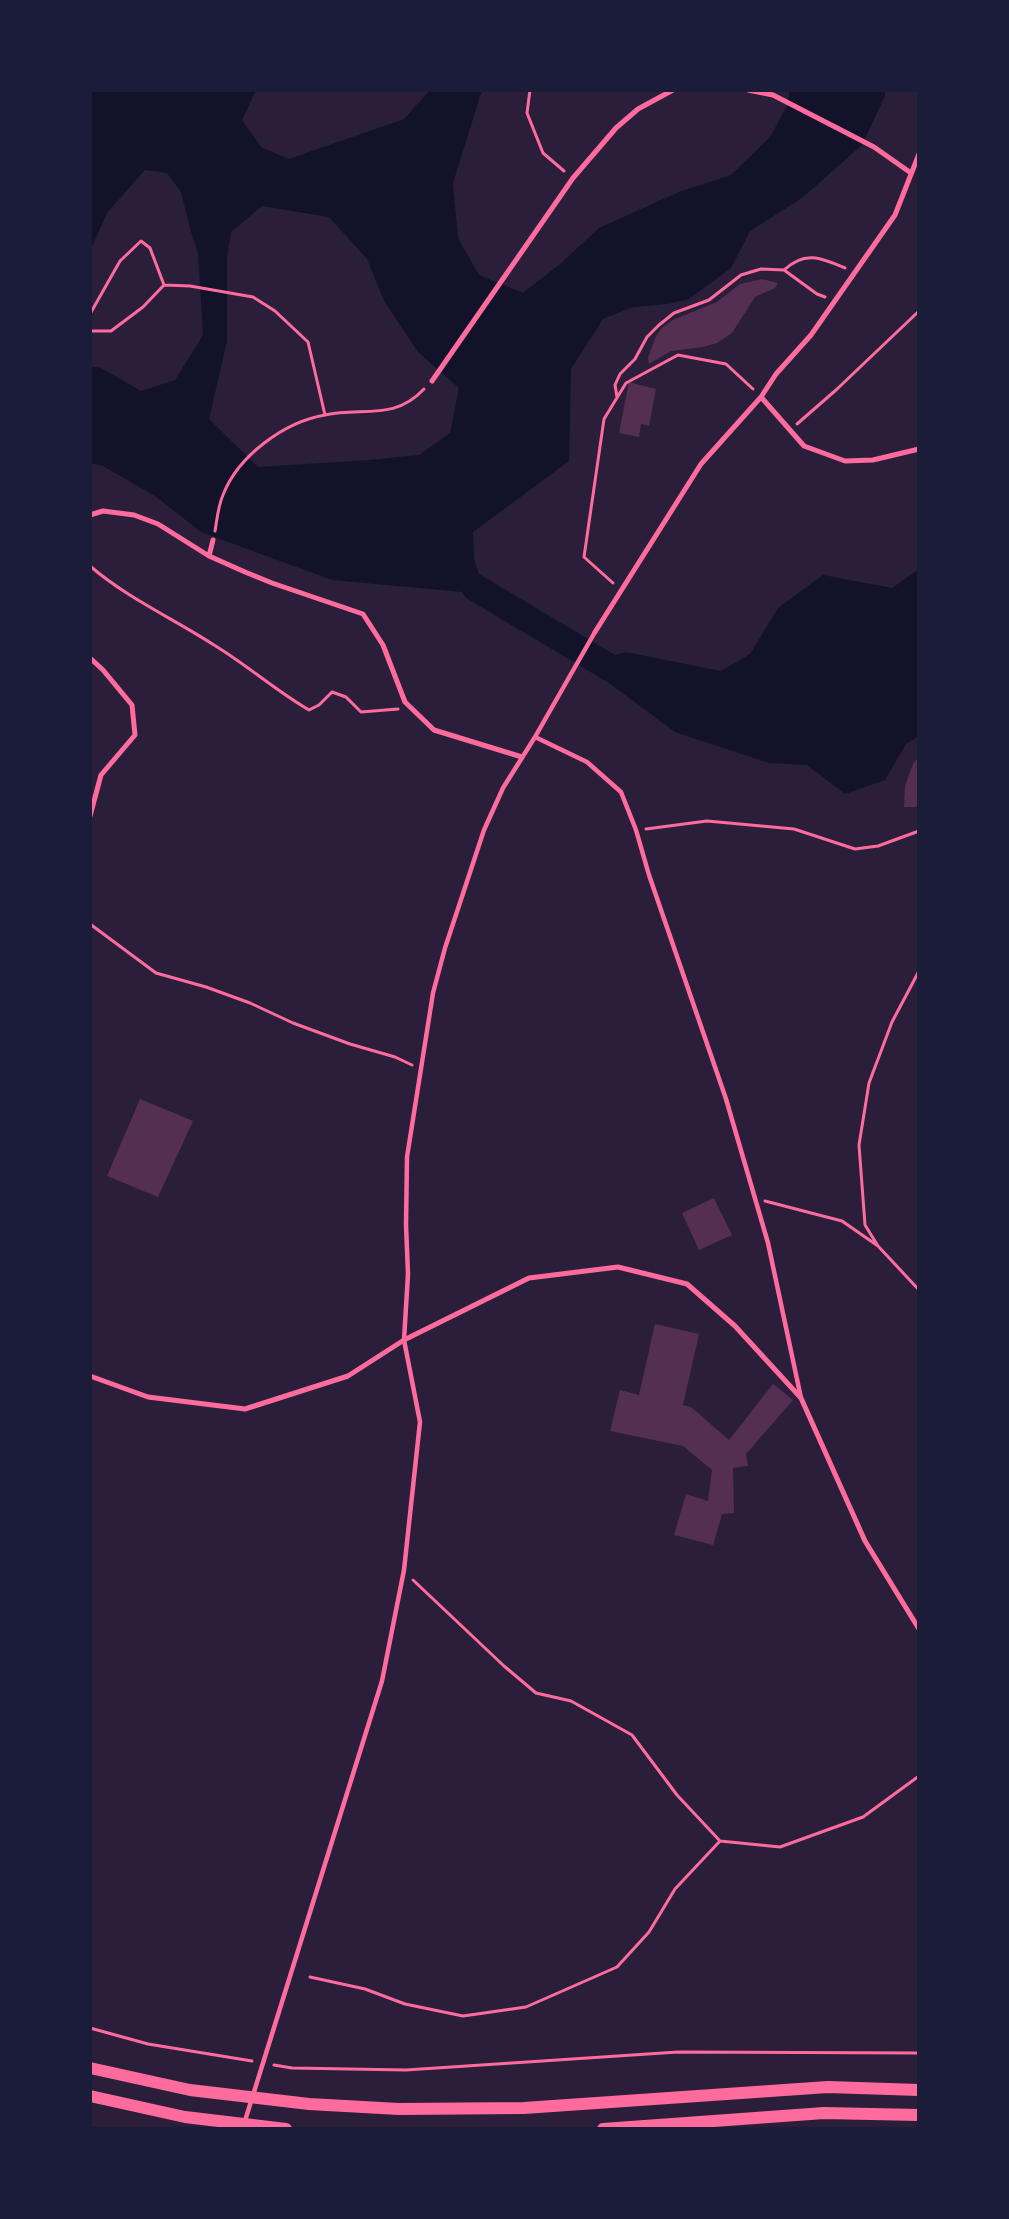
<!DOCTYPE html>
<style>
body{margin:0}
#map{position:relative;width:1009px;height:2219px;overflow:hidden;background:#1b1b3a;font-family:"Sofia Sans Condensed",sans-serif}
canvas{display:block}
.frame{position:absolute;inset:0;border:92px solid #1b1b3a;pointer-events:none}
</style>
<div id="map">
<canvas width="1009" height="2219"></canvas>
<div class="frame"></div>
</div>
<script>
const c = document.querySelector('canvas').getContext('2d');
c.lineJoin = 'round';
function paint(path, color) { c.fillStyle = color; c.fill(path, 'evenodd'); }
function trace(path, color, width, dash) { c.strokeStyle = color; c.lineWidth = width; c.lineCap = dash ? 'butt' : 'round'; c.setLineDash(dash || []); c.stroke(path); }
const green = new Path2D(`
 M90,90H919V2129H90Z`);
const water = new Path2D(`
 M90,90H256L242,120L261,147L289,159L404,119L430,90H482L453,183L458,238L479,275L523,293L560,264L599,228L679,192L731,175L770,137L787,106L790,90H885V96L862,145L802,198L750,231L731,268L689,299L668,304L633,307L603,319L571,369L569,461L473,532L474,559L479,574L615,655L626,652L721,671L750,654L778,608L823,575L892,588L919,569V736L906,744L885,780L845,794L807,765L769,763L675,732L609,683L466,598L462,592L332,580L201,532L155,496L103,466L90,463V366L101,368L141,391L175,380L203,335L198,253L191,232L181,192L167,173L145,170L107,213L90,251ZM262,206L329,217L367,259L384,301L418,352L459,388L450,433L419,455L369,460L258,467L209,419L227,341V258L231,232Z`);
const building = new Path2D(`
 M762,279L778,283L775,288L755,297L732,333L717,343L703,347L671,351L649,364L648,358L656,336L662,328L673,320L717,302L740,284Z
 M629,382L656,389L649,426L641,424L639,437L619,433Z
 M919,756V807H904L905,786L913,764Z
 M140,1099L193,1121L158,1197L107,1176Z
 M714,1198L732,1235L699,1250L682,1213Z
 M655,1324L699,1334L683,1405L691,1407L729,1440L773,1384L793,1400L746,1454L748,1466L733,1468L734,1513L722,1514L713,1545L674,1535L686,1494L708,1501L712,1470L683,1446L610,1431L620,1390L639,1395Z`);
const path = new Path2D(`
 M530,90L527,113L543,153L564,171
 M784,270C805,250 822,258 845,268
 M90,314L120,261L141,241L150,248L164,285
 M90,331H111L143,307L164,285L190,286L253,297L275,311L308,342L325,415
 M617,397L615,385L620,374L635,359L647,337L659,325L674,313L709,300L741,275L761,269L784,270L817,294L825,297
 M797,424L836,390L919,311
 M215,531C217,520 218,506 223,495C238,456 284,422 325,415C363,407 394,421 424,389
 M90,566C127,598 174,619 214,645C247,665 276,691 309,710L319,705L332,692L346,697L361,712L398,709
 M613,583L584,557L604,419L626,383L678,355L726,364L753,389
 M646,829L707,821L794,829L855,849L878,846L919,831
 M90,924L156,973L206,987L250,1003L293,1023L350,1044L395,1057L412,1065
 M765,1201L842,1221L878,1246L919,1290
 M878,1246L865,1225L859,1145L869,1083L892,1022L919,971
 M413,1580L504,1666L536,1693L571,1701L632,1735L677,1795L720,1841L780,1847L863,1817L919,1776
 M310,1977L365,1989L405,2004L463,2016L526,2007L617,1967L649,1932L675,1889L720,1841
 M90,2028L148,2044L252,2061
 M274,2065L292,2068L406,2070L678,2052L919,2053`);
const service = new Path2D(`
 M595,632L535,737L587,762L621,792L636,830L649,875L726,1099L768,1243L801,1398
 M244,2124L382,1681L404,1570L420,1422L404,1340L408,1274L406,1225L407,1157L433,993L445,948L484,830L503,788L535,737`);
const pedestrian = new Path2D(`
 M748,90L773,95L874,147L911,173
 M432,381L573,178L616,128L638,109L673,90
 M761,397L804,446L845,461L873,460L919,449
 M90,515L103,511L134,515L158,524L209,556L245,572L272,583L363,614L383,645L405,702L434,730L522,757
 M209,556L213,540
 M595,632L701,464L761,397L776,374L811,335L895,215L919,154
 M90,658L103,670L132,705L135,735L101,775L90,816
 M90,1376L148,1397L245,1409L348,1376L404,1340L529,1278L618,1267L687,1284L735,1326L801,1398L865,1541L919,1629`);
const secondary = new Path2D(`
 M90,2068L190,2090L309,2104L399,2109L524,2108L828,2087L919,2090
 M90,2096L185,2117L286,2129
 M603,2129L824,2113L919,2115`);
paint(green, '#2a1e3b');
paint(water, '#12122b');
paint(building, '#542f53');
trace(path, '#ff6b9d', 3);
trace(service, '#ff6b9d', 4.5);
trace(pedestrian, '#ff6b9d', 5);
trace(secondary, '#ff6b9d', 12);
</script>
